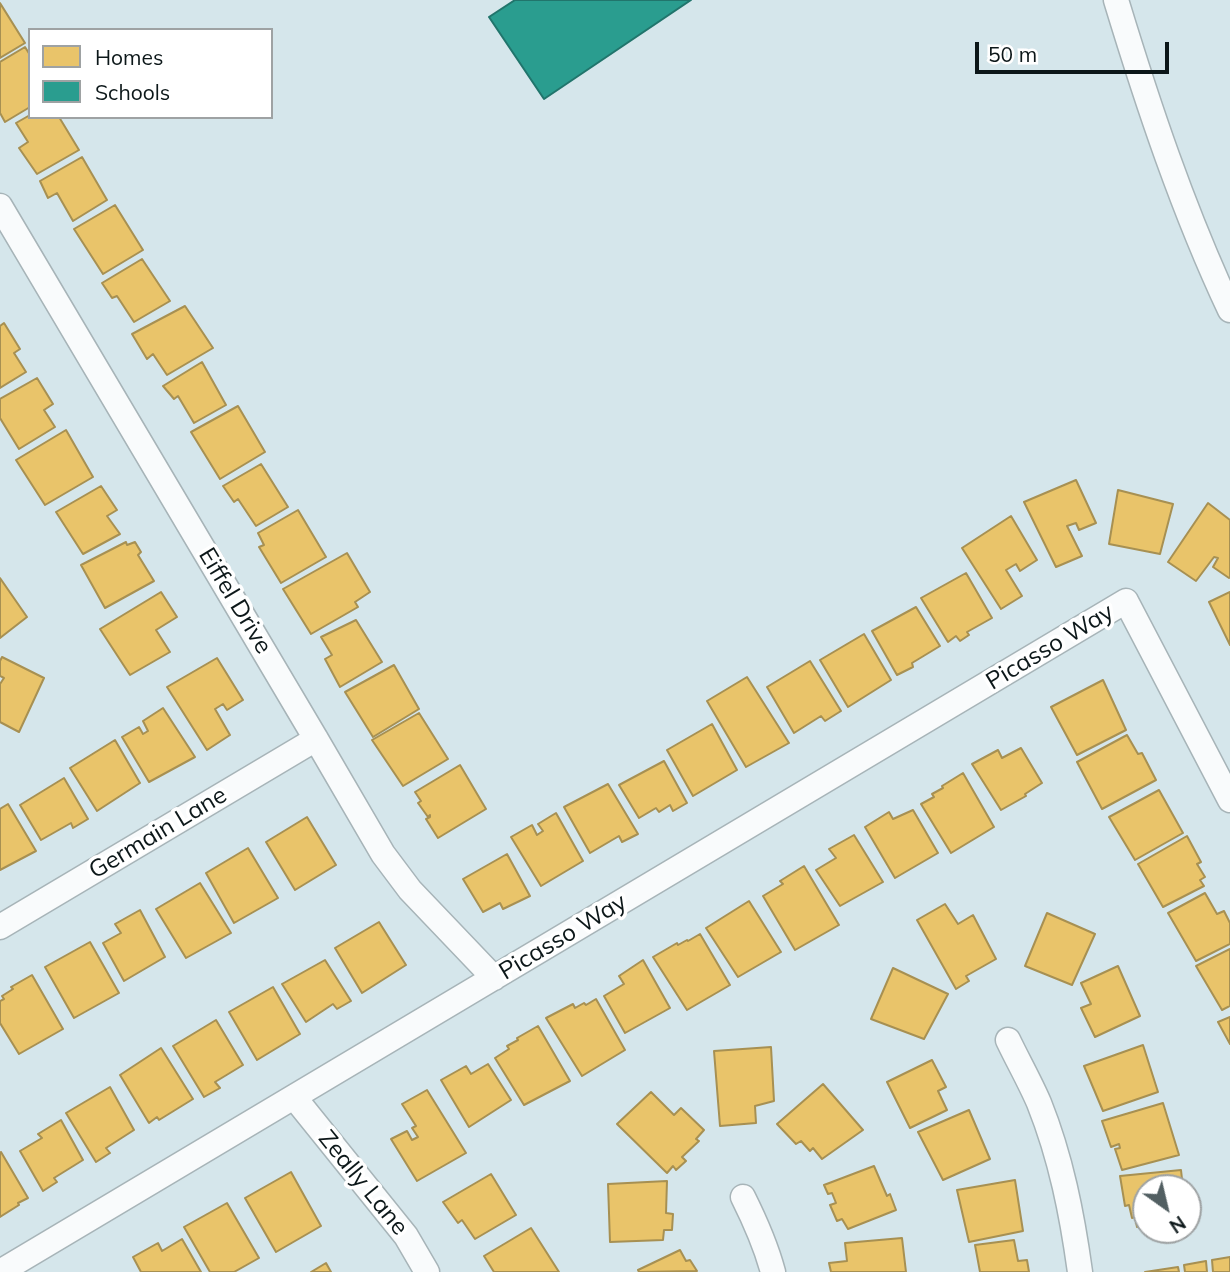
<!DOCTYPE html>
<style>
body{margin:0}
#map{position:relative;width:1230px;height:1272px;overflow:hidden;background:#d5e6eb;font-family:Mulish,sans-serif}
canvas{display:block}
.legend{position:absolute;left:28px;top:28px;width:245px;height:91px;box-sizing:border-box;background:#fff;border:2px solid #9ea2a3;margin:0;padding:9px 12px;list-style:none;font-size:21px;color:#0c1719}
.legend li{display:flex;align-items:center;gap:14px;height:35px}
.legend b{width:35px;border:2px solid #9ea2a3}
.north{position:absolute;left:1132px;top:1174px;width:70px;height:70px;box-sizing:border-box;background:#fff;border:2px solid #9ea2a3;border-radius:50%;rotate:146deg;font-size:19px;font-weight:700;line-height:28px;text-align:center;color:#0c1719}
.north::after{content:'';display:block;margin:auto;width:24px;height:32px;background:#525f62;clip-path:polygon(50% 0,100% 100%,50% 72%,0 100%)}
.scale{position:absolute;left:975px;top:42px;width:194px;height:32px;box-sizing:border-box;border:4px solid #0c1719;border-top:0;padding-left:9px;font-size:21px;line-height:24px;white-space:nowrap;color:#0c1719;-webkit-text-stroke:5px #fff;paint-order:stroke}
</style>
<div id="map">
<canvas width="1230" height="1272"></canvas>
<ul class="legend">
<li><b style="height:19px;background:#e9c46a"></b>Homes</li>
<li><b style="height:19px;background:#2a9d8f"></b>Schools</li>
</ul>
<div class="north">N</div>
<div class="scale">50 m</div>
</div>
<script>
const c = document.querySelector('canvas').getContext('2d');
c.lineJoin = 'round';
function paint(path, color) { c.fillStyle = color; c.fill(path, 'evenodd'); }
function trace(path, color, width, dash) { c.strokeStyle = color; c.lineWidth = width; c.lineCap = dash ? 'butt' : 'round'; c.setLineDash(dash || []); c.stroke(path); }
function write(font, color, halo, rows, align = 'center') {
  c.font = font + ' Mulish,sans-serif'; c.lineWidth = 7; c.setLineDash([]); c.textBaseline = 'middle'; c.strokeStyle = halo; c.fillStyle = color; for (const [text, x, y, turn = 0] of rows) {
    c.save(); c.translate(x, y); c.rotate((+turn || 0) * Math.PI / 180); c.textAlign = isNaN(turn) ? turn : align; if (halo) c.strokeText(text, 0, 0); c.fillText(text, 0, 0); c.restore();
  }
}
const homes = new Path2D(`
 M0,3L25,43L0,58Z
 M25,47L30,55V107L5,122L0,113V62Z
 M30,115V117H59L79,150L37,174L19,148L28,142L16,123Z
 M82,157L107,200L73,221L57,193L48,198L40,181Z
 M115,205L143,250L103,274L74,229Z
 M142,259L170,301L134,322L117,296L112,298L102,283Z
 M185,306L213,348L167,375L153,354L147,359L132,334Z
 M4,323L20,349L14,353L26,372L0,388V326Z
 M202,362L226,405L194,423L178,396L174,399L163,386Z
 M37,378L53,404L44,410L55,427L19,449L0,418V399Z
 M238,406L265,452L220,479L191,432Z
 M66,430L93,477L45,505L16,460Z
 M261,464L288,507L256,526L238,499L234,502L223,486Z
 M1076,480L1096,523L1079,530L1076,523L1067,526L1082,556L1056,567L1024,502Z
 M101,486L117,510L107,516L120,534L83,554L56,512Z
 M1118,490L1173,504L1160,554L1109,544Z
 M1208,503L1230,520V577L1229,578L1213,567L1218,558L1214,557L1196,581L1168,562Z
 M298,510L326,557L281,583L259,547L264,545L258,533Z
 M1011,516L1037,560L1020,571L1016,564L1006,570L1022,596L1001,609L962,548Z
 M126,542L127,545L135,542L141,552L138,555L154,581L105,608L81,565Z
 M347,553L370,592L355,602L358,607L311,634L283,589Z
 M966,573L992,618L967,632L969,635L960,641L956,636L948,642L921,598Z
 M0,578L27,617L0,638Z
 M161,592L177,617L156,630L170,652L130,675L100,629Z
 M1230,592V645L1209,602Z
 M916,607L940,646L912,663L913,667L897,675L872,631Z
 M356,620L382,662L340,687L325,659L332,655L321,637Z
 M864,634L891,680L848,707L820,660Z
 M2,657L44,678L19,732L0,722V684L4,678L0,676V661Z
 M217,658L243,700L227,710L223,704L215,709L230,735L207,750L167,687Z
 M810,661L841,711L825,721L821,716L794,733L767,687Z
 M394,665L419,709L373,737L345,692Z
 M747,677L789,743L746,767L707,701Z
 M1103,680L1126,730L1077,755L1051,707Z
 M163,708L195,757L149,782L122,737L139,727L143,734L148,731L143,721Z
 M419,713L448,759L403,786L372,740Z
 M712,724L737,770L693,796L667,750Z
 M1127,735L1138,754L1142,753L1156,780L1102,809L1077,762Z
 M115,740L140,783L97,811L70,768Z
 M1021,748L1042,783L1025,794L1026,796L1001,810L972,764L998,750L1002,758Z
 M664,761L687,803L673,811L670,805L659,812L656,808L639,818L619,785Z
 M460,765L486,809L438,838L426,819L430,817V815L428,817L418,803L421,801L415,792Z
 M963,773L994,827L951,853L921,804L934,797L932,794L943,788L942,786Z
 M64,778L88,819L73,828L71,823L41,840L20,805Z
 M608,784L638,834L622,842L619,836L590,853L564,807Z
 M1159,790L1183,833L1135,860L1109,817Z
 M8,804L36,851L0,870V809Z
 M913,810L938,853L895,878L865,827L889,812L893,819Z
 M556,813L583,861L541,886L511,837L532,825L537,835L543,831L538,824Z
 M307,817L336,865L295,890L266,842Z
 M854,835L883,882L840,906L816,870L836,858L829,849Z
 M1187,836L1201,862L1197,864L1205,877L1200,880L1204,886L1163,907L1138,864Z
 M248,848L278,898L234,923L206,873Z
 M507,854L530,896L503,909L500,903L483,912L463,879Z
 M804,866L839,925L795,950L763,896L783,884L780,881Z
 M200,883L231,933L186,958L156,909Z
 M1205,893L1217,914L1224,911L1230,923V944L1196,961L1168,913Z
 M749,901L781,952L738,977L706,928Z
 M945,904L958,924L973,915L996,959L966,976L969,981L956,989L917,920Z
 M140,910L165,957L124,981L103,943L121,933L115,924Z
 M1047,913L1095,934L1072,985L1025,966Z
 M379,922L406,965L362,993L335,948Z
 M700,934L730,985L687,1010L653,957L677,943L678,945L687,940L688,941Z
 M90,942L119,993L74,1018L45,967Z
 M1230,949V1006L1222,1010L1196,966Z
 M325,960L351,1001L337,1009L333,1004L306,1022L282,984Z
 M643,960L670,1008L625,1033L604,996L624,984L619,976Z
 M1118,966L1140,1016L1095,1037L1081,1008L1091,1004L1081,983Z
 M893,968L948,994L924,1039L871,1019Z
 M32,975L63,1029L19,1054L0,1023V1001L4,999L2,996L13,989L11,987Z
 M273,987L300,1034L257,1060L229,1012Z
 M596,999L625,1050L582,1076L546,1018L573,1004L575,1008L584,1003L586,1005Z
 M1230,1017V1044L1218,1022Z
 M216,1020L243,1065L215,1082L220,1088L204,1097L173,1046Z
 M538,1026L570,1081L524,1105L495,1058L509,1049L507,1046L518,1040L517,1038Z
 M1143,1045L1158,1092L1103,1111L1084,1066Z
 M771,1047L774,1101L755,1106L756,1123L720,1126L714,1051Z
 M161,1048L193,1099L159,1120L157,1117L149,1123L120,1075Z
 M932,1060L946,1087L938,1091L947,1110L910,1128L887,1082Z
 M488,1064L511,1100L469,1127L441,1080L466,1066L471,1074Z
 M823,1084L863,1130L822,1159L813,1148L810,1151L801,1141L796,1144L777,1124Z
 M110,1087L134,1130L106,1148L110,1153L96,1162L66,1113Z
 M427,1090L466,1153L417,1181L391,1139L407,1131L412,1140L418,1137L412,1128L416,1126L402,1104Z
 M651,1092L674,1115L681,1108L704,1130L696,1139L699,1141L682,1157L686,1161L676,1170L673,1166L667,1173L617,1124Z
 M1163,1103L1179,1155L1122,1170L1115,1149L1120,1148L1119,1144L1111,1147L1102,1121Z
 M969,1110L990,1159L943,1180L918,1132Z
 M61,1120L83,1160L54,1178L57,1182L43,1191L20,1151L42,1138L38,1134Z
 M1,1152L28,1198L18,1203L19,1205L0,1217V1153Z
 M874,1166L887,1196L890,1194L896,1210L848,1229L842,1219L837,1221L830,1205L836,1203L832,1193L828,1194L824,1185Z
 M1181,1170L1183,1188H1146V1225L1137,1227L1135,1217L1132,1218L1129,1205L1125,1206L1120,1176Z
 M291,1172L321,1226L276,1252L245,1198Z
 M491,1174L516,1215L475,1239L462,1220L458,1223L443,1202Z
 M1015,1180L1023,1231L969,1242L957,1190Z
 M667,1181L666,1213L673,1214L672,1230H664L663,1240L610,1242L608,1184Z
 M227,1203L259,1258L234,1272H210L184,1227Z
 M531,1228L559,1272H494L484,1256Z
 M902,1238L906,1272H831L829,1263L847,1261L845,1243Z
 M182,1239L201,1272H141L133,1257L158,1243L162,1251Z
 M1014,1240L1018,1261L1027,1260L1029,1272H980L975,1245Z
 M680,1250L686,1261L690,1260L697,1271L639,1272L638,1270Z
 M1230,1257V1272H1213L1212,1260Z
 M1206,1261L1207,1272H1185L1184,1265Z
 M326,1263L331,1272H311Z
 M1178,1267L1179,1272H1145Z`);
const schools = new Path2D(`
 M515,0H691L544,99L489,17Z`);
const minor = new Path2D(`
 M1116,0C1148,105 1183,210 1230,310
 M0,206L316,739L383,854L410,890L494,978
 M0,927L316,739
 M1008,1040C1018,1061 1030,1082 1039,1103C1061,1158 1072,1214 1080,1272
 M294,1097L406,1236L427,1272
 M743,1197C755,1221 766,1246 773,1272
 M0,1272L1126,601L1230,800`);
const streetNames = [
 ["Eiffel Drive",235,601,59],
 ["Picasso Way",1050,647,-31],
 ["Germain Lane",158,833,-31],
 ["Picasso Way",563,937,-31],
 ["Zeally Lane",363,1183,51]
];
paint(homes, '#e9c46a');
trace(homes, '#a79052', 2);
paint(schools, '#2a9d8f');
trace(schools, '#21756c', 2);
trace(minor, '#a7b4b8', 27);
trace(minor, '#f9fbfc', 24);
write('24px', '#0c1719', '#fff', streetNames);
</script>
